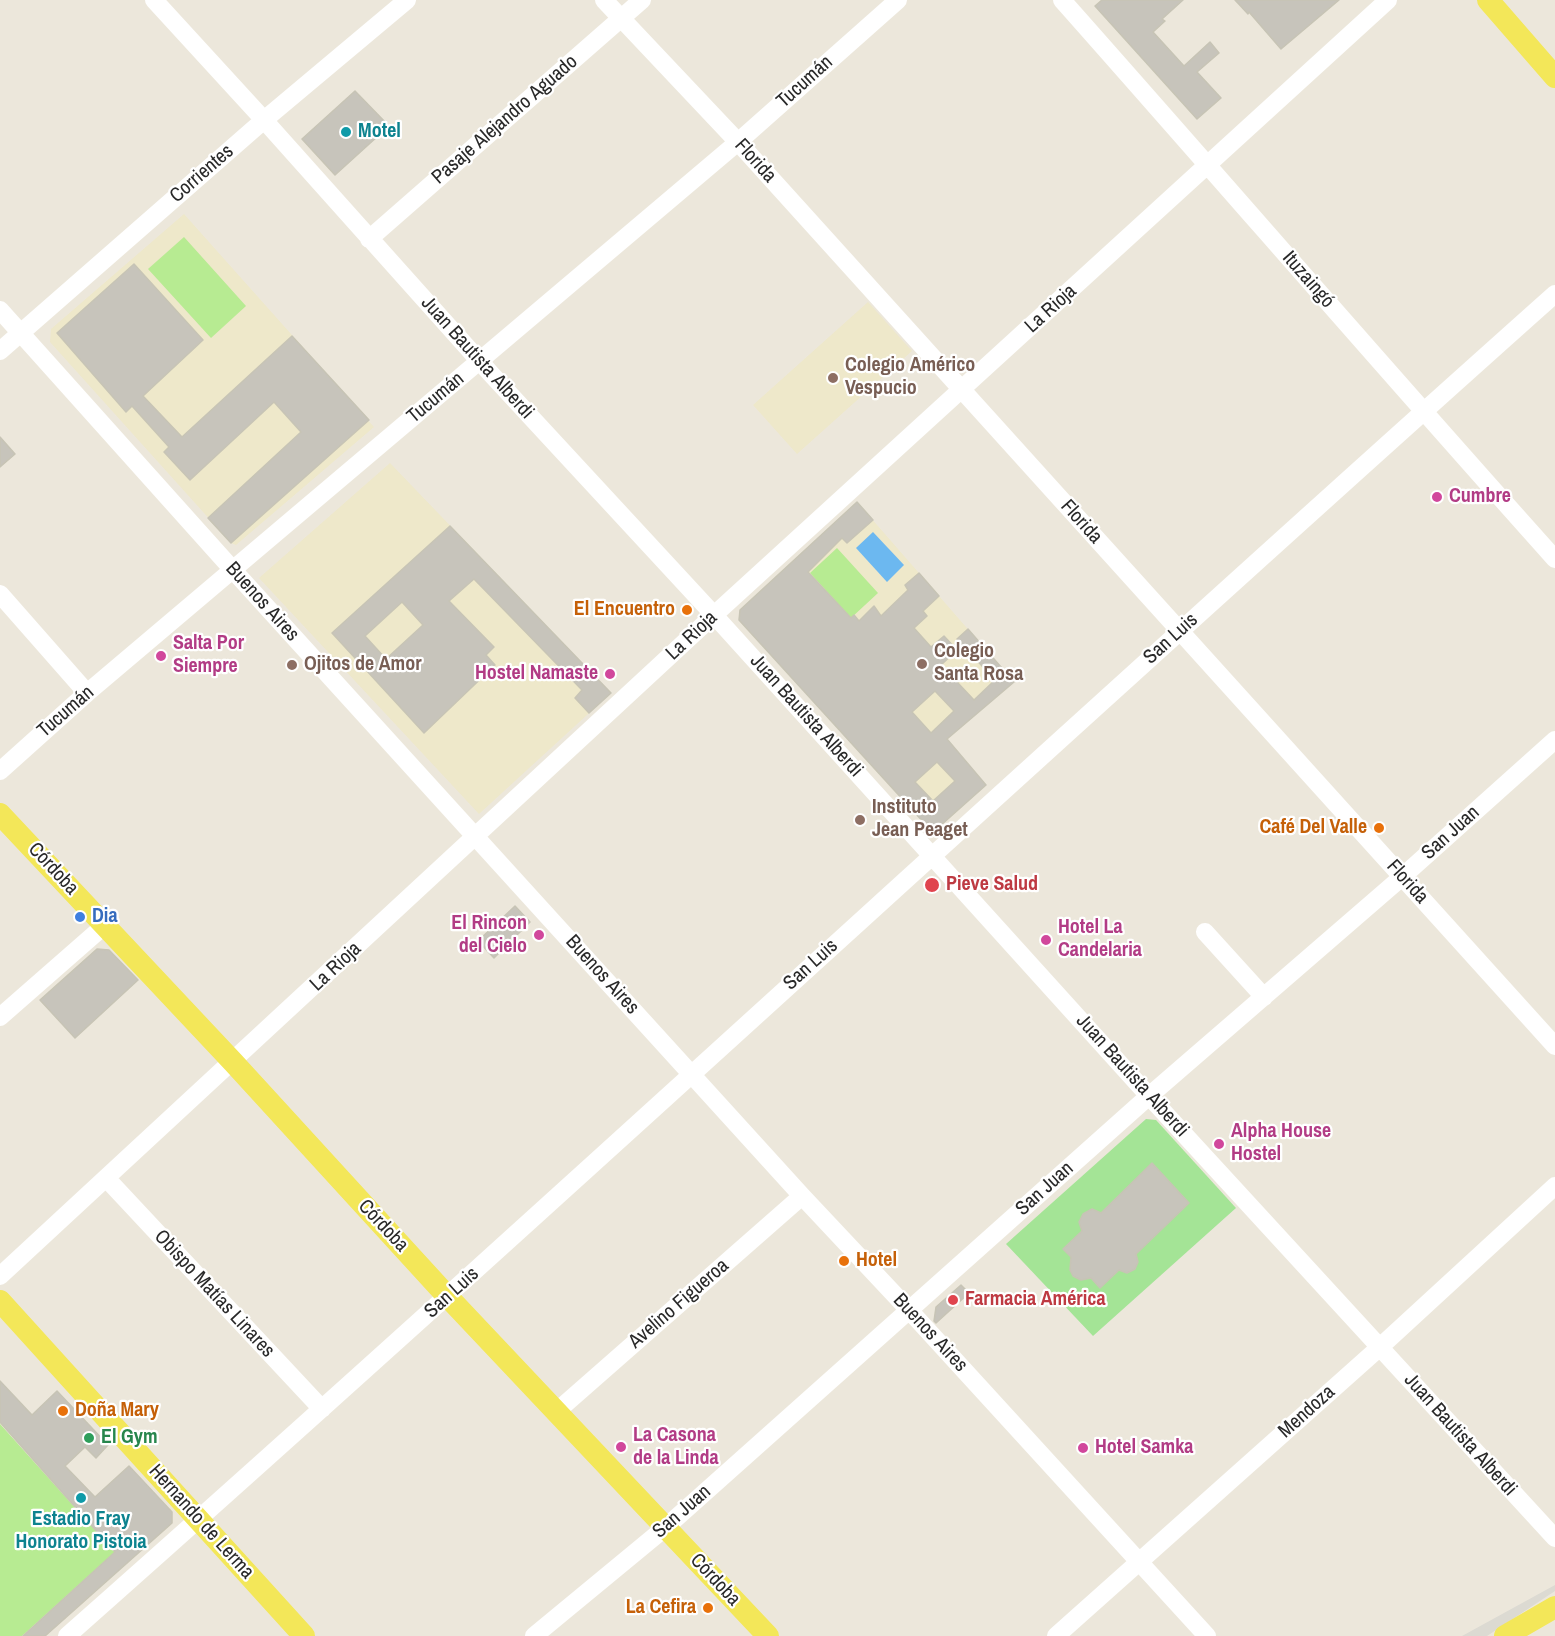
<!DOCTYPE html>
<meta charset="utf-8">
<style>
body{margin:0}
canvas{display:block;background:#ece7db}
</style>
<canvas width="1555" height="1636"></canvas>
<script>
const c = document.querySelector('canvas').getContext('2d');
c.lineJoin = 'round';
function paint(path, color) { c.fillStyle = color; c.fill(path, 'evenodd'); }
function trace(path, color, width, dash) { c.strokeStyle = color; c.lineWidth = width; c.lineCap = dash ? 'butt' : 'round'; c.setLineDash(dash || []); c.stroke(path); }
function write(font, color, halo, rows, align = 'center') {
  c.font = font + ' "Archivo Narrow",sans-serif'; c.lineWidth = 4.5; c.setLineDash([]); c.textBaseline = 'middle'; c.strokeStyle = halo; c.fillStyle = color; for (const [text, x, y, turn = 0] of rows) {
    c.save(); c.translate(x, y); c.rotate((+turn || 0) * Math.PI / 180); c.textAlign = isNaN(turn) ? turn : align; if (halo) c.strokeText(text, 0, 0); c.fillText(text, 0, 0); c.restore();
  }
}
const education = new Path2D(`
 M184,214L374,427L236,545L231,543L50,342L51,329Z
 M868,302L912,351L797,454L753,405Z
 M390,463L611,693L479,814L259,578Z
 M857,502L1014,682L947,739L986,785L940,826L926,825L810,698L864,648L848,632L795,681L739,620L740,610Z`);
const green = new Path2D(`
 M1146,1119L1156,1120L1236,1208L1093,1336L1006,1244Z`);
const pitch = new Path2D(`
 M184,237L246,306L211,338L148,269Z
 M837,548L878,593L851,618L810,573Z
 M0,1424L115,1552L22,1636H0Z`);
const plaza = new Path2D(`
 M1555,1585V1591L1487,1636H1462Z`);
const water = new Path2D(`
 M873,532L904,565L887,582L856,548Z`);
const building = new Path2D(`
 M1102,0H1183L1162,19L1165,21L1153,32L1184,66L1210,42L1219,53L1197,72L1221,98L1197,119L1095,6Z
 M1235,0H1339L1281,49L1249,12L1248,14Z
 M355,91L389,126L335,175L302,139Z
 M134,264L203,340L143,396L182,437L292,336L369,420L231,543L208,518L301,432L274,402L190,480L164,452L169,447L132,406L126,412L57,333Z
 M0,437L15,454L0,467Z
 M857,502L873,520L847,543L842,538L808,572L851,618L854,615L859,621L874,606L881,616L908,590L905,585L919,573L939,596L923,611L927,616L914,628L931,647L944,636L957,650L941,665L974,700L995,680L957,639L968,629L1014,682L947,739L986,785L940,826L926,825L739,620L740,610ZM935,691L954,711L931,733L912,712ZM937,762L955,781L933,801L915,782Z
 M450,526L611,693L589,713L575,698L582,690L474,579L449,601L494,647L486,655L495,665L424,733L332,633ZM402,602L423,625L386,659L365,636Z
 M515,906L530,922L494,958L478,941Z
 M97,949L109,950L138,980L75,1038L40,1000Z
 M1152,1163L1189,1203L1136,1254L1138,1262L1135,1269L1127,1273L1119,1270L1100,1288L1091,1278L1081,1280L1073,1276L1070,1270L1071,1257L1063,1249L1082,1231L1079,1222L1083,1214L1092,1209L1101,1213Z
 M961,1285L969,1293L936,1323L934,1321L936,1307Z
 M0,1381L32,1415L57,1391L108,1445L96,1458L85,1447L65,1466L95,1497L129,1466L172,1512V1523L45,1636H23L115,1552L0,1422Z`);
const minor = new Path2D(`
 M154,0L264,120L492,375L714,615L1149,1096L1555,1538
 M604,0L738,142L1555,1046
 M1062,0C1227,186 1389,374 1555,559
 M369,239L642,0
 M0,310L233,570L802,1196L909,1310L1207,1636
 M0,351L264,120L407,0
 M0,594L87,693
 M0,771L87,693L738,142L898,0
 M1205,932L1264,997
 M0,1017L105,925
 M107,1179L322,1409
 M0,1276L714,615L1388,0
 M556,1412L802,1196
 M67,1636C567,1193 1057,738 1555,294
 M534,1636L666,1527L1149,1096L1402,877L1555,740
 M1056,1636L1380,1347L1555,1186`);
const major = new Path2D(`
 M1488,0L1555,77
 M0,814L233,1062L448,1297L768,1636
 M0,1301L304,1636
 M1505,1636L1555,1607`);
const markers = [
 [346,132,6,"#0f9aa8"],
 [833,378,6,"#8d6e63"],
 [1437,497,6,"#d1479c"],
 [687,610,6,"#e8710a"],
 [161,656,6,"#d1479c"],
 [922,664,6,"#8d6e63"],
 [292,665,6,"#8d6e63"],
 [610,674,6,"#d1479c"],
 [860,820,6,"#8d6e63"],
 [1379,828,6,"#e8710a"],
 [932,885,8,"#e0444e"],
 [80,917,6,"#3f7fe0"],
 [539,935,6,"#d1479c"],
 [1046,940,6,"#d1479c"],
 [1219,1144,6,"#d1479c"],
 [844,1261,6,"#e8710a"],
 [953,1300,6,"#e0444e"],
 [63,1411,6,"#e8710a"],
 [89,1438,6,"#2e9e5b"],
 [621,1447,6,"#d1479c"],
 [1083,1448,6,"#d1479c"],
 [81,1498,6,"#0f9aa8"],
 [708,1608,6,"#e8710a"]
];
const streetNames = [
 ["Tucumán",805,82,-42],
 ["Pasaje Alejandro Aguado",505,120,-41],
 ["Florida",755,161,48],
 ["Corrientes",202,174,-41],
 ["Ituzaingó",1308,280,49],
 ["La Rioja",1051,309,-42],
 ["Juan Bautista Alberdi",477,358,48],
 ["Tucumán",436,398,-40],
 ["Florida",1081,522,48],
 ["Buenos Aires",262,602,48],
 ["La Rioja",692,636,-43],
 ["San Luis",1171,639,-42],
 ["Tucumán",66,712,-41],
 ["Juan Bautista Alberdi",806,716,48],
 ["San Juan",1451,833,-42],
 ["Córdoba",53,869,47],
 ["Florida",1407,882,48],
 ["San Luis",811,965,-42],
 ["La Rioja",336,967,-43],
 ["Buenos Aires",602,975,48],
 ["Juan Bautista Alberdi",1132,1076,48],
 ["San Juan",1045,1189,-42],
 ["Córdoba",383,1226,47],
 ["San Luis",452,1293,-42],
 ["Obispo Matías Linares",214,1294,47],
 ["Avelino Figueroa",679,1304,-41],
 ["Buenos Aires",930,1333,47],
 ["Mendoza",1307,1412,-42],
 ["Juan Bautista Alberdi",1460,1435,48],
 ["San Juan",682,1512,-41],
 ["Hernando de Lerma",201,1522,48],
 ["Córdoba",715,1580,47]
];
const cultureNames = [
 ["Motel",358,132],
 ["Estadio Fray",81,1520,"center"],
 ["Honorato Pistoia",81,1543,"center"]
];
const educationNames = [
 ["Colegio Américo",845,366],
 ["Vespucio",845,389],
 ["Colegio",934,652],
 ["Santa Rosa",934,675],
 ["Ojitos de Amor",304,665],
 ["Instituto",872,808],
 ["Jean Peaget",872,831]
];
const hotelNames = [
 ["Cumbre",1449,497],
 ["Salta Por",173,644],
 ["Siempre",173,667],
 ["Hostel Namaste",598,674,"right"],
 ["El Rincon",527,924,"right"],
 ["del Cielo",527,947,"right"],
 ["Hotel La",1058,928],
 ["Candelaria",1058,951],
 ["Alpha House",1231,1132],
 ["Hostel",1231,1155],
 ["La Casona",633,1436],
 ["de la Linda",633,1459],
 ["Hotel Samka",1095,1448]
];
const foodNames = [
 ["El Encuentro",675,610],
 ["Café Del Valle",1367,828],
 ["Hotel",856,1261,"left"],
 ["Doña Mary",75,1411,"left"],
 ["La Cefira",696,1608]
];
const healthNames = [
 ["Pieve Salud",946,885],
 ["Farmacia América",965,1300]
];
const shopNames = [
 ["Dia",92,917]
];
const leisureNames = [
 ["El Gym",101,1438]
];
paint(education, '#eee8ca');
paint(green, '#a4e496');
paint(pitch, '#b7eb92');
paint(plaza, '#dcdad2');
paint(water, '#6cb8f0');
paint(building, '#c7c4bb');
trace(building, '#c7c4b5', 1.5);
trace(minor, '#fff', 18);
trace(major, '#f3e759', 22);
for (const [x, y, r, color] of markers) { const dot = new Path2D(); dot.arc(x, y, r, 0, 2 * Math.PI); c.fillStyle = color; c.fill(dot); trace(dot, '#fff', 2); }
write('20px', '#292929', '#fff', streetNames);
write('bold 20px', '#0d838f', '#fff', cultureNames, 'left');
write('bold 20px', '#785e54', '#fff', educationNames, 'left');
write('bold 20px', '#b23c85', '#fff', hotelNames, 'left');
write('bold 20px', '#c56008', '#fff', foodNames, 'right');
write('bold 20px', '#be3a42', '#fff', healthNames, 'left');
write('bold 20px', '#366cbe', '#fff', shopNames, 'left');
write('bold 20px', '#27864d', '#fff', leisureNames, 'left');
</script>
